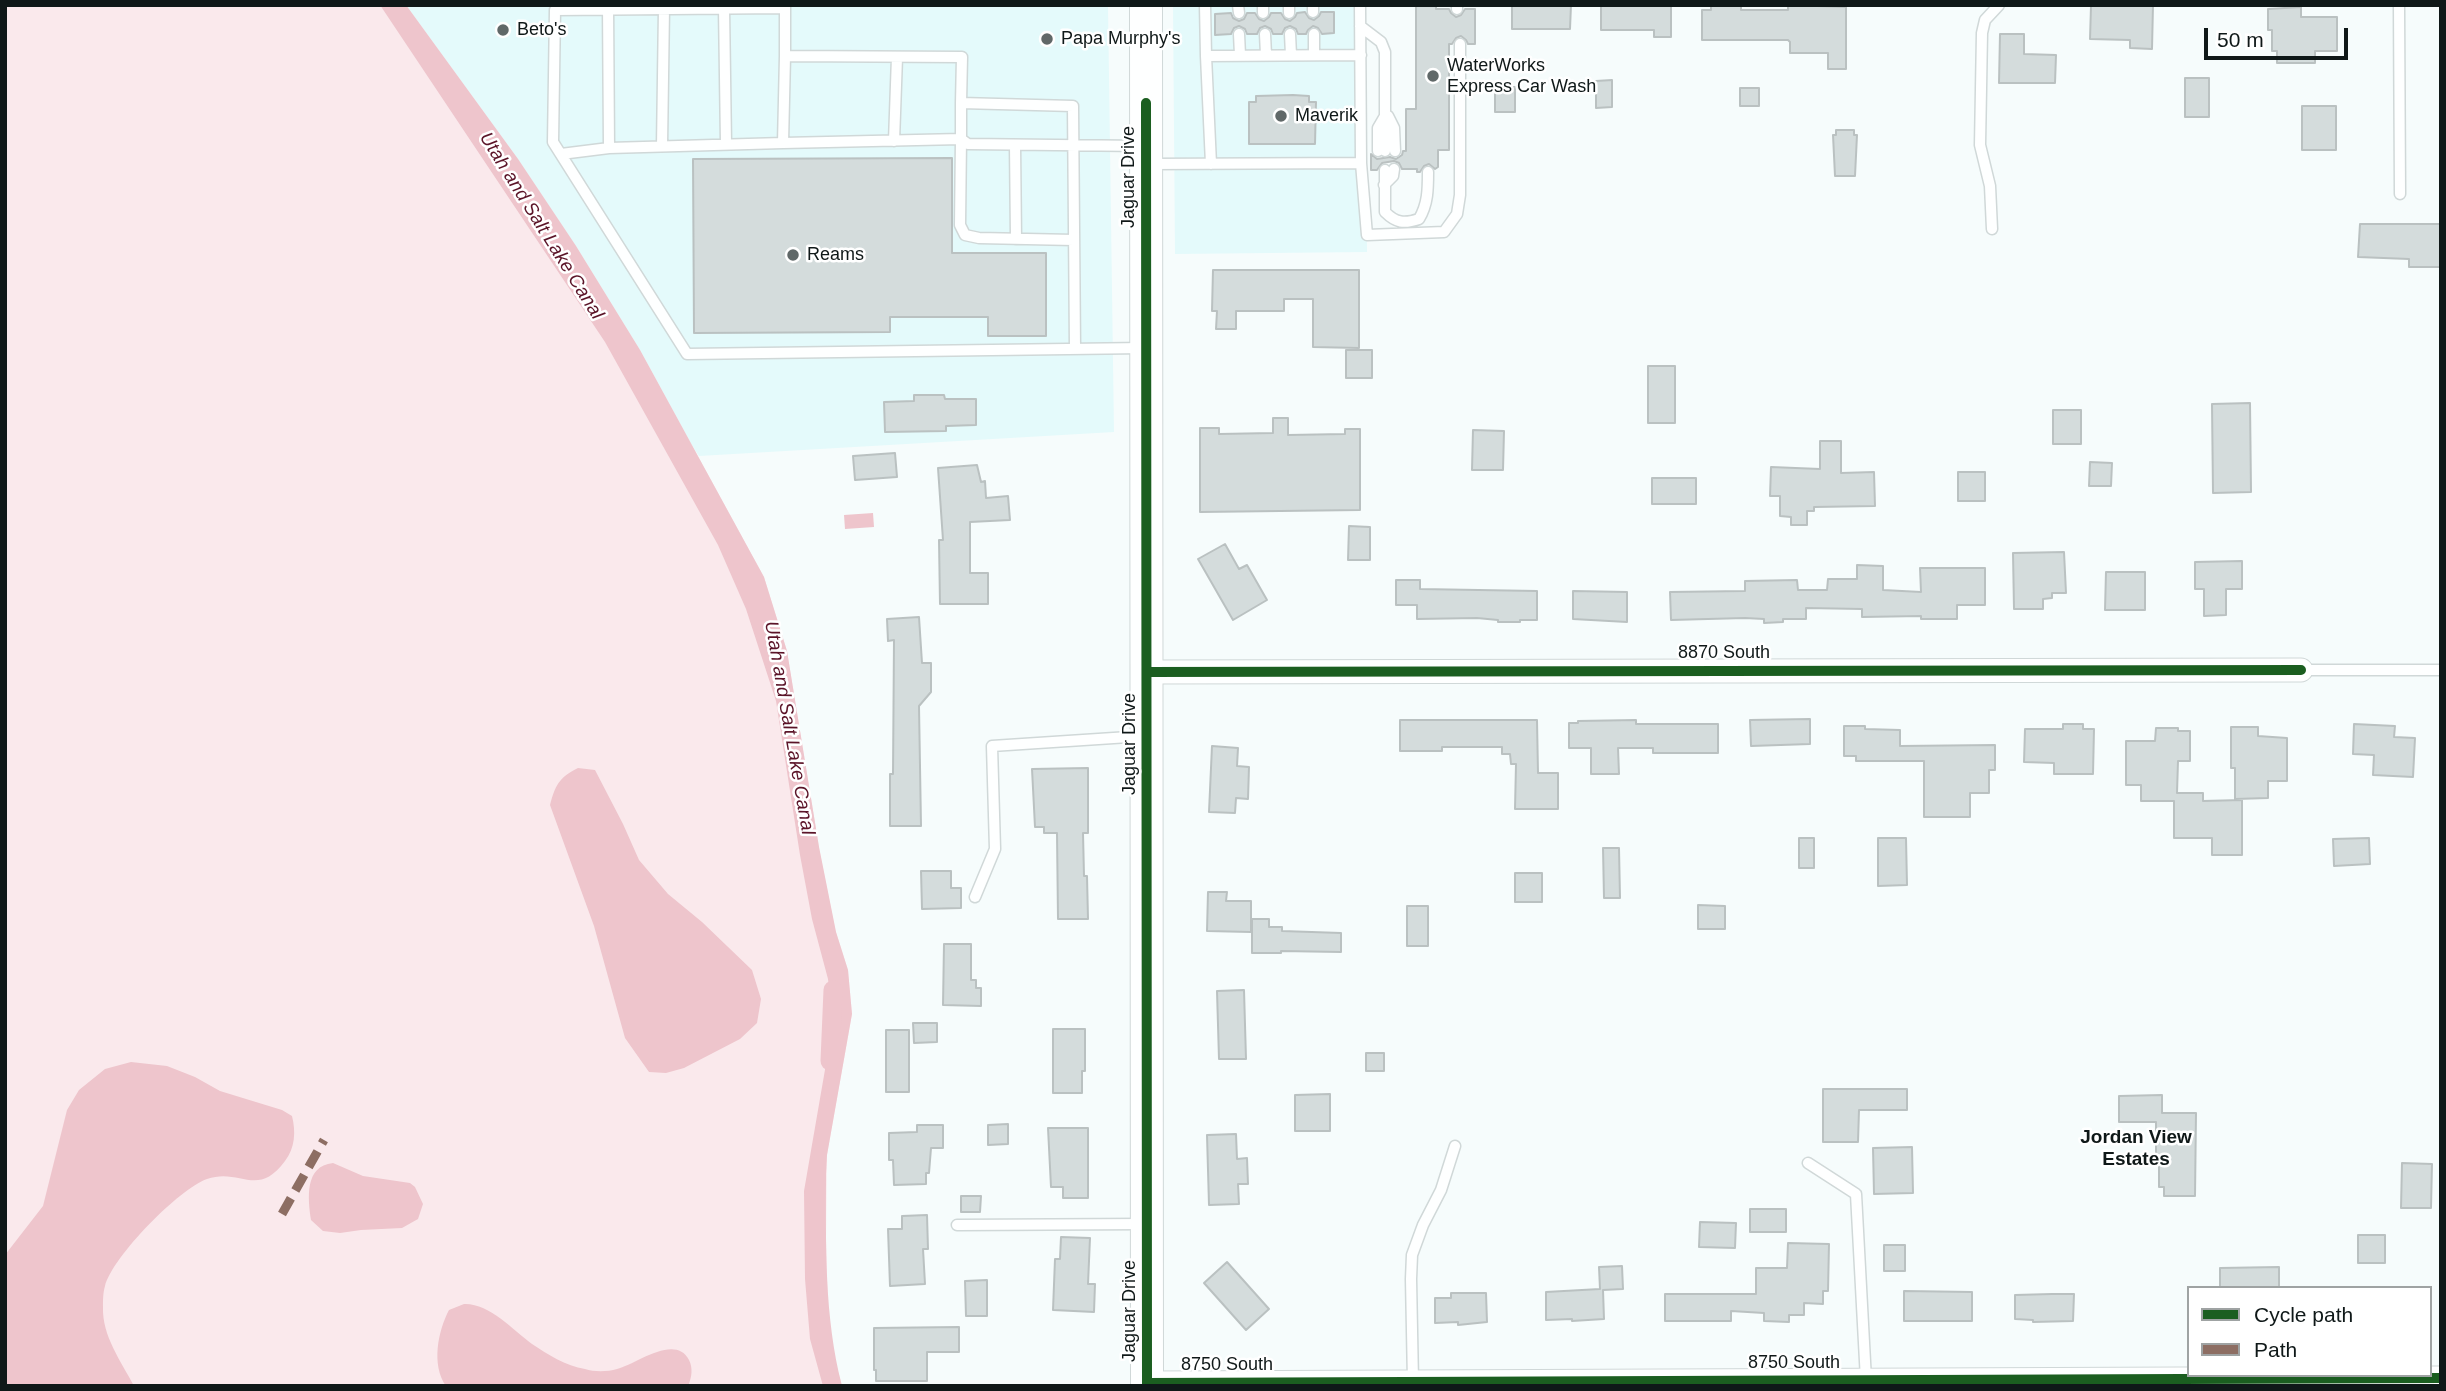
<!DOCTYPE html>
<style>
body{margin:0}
#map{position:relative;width:2446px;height:1391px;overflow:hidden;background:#f6fcfc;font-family:Helvetica,sans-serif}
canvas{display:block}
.frame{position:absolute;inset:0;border:7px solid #0f1818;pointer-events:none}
.legend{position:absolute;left:2187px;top:1286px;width:245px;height:91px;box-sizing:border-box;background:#fff;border:2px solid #9fa3a3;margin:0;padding:9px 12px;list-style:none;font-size:21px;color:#0f1818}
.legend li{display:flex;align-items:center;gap:14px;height:35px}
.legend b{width:35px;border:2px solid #9fa3a3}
.scale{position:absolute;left:2204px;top:28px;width:144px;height:32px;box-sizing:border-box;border:4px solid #0f1818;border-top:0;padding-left:9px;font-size:21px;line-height:24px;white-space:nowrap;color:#0f1818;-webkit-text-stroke:5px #fff;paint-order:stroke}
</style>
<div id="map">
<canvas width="2446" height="1391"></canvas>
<div class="frame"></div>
<ul class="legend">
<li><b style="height:9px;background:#1b5e20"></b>Cycle path</li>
<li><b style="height:9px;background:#8d6e63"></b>Path</li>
</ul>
<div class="scale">50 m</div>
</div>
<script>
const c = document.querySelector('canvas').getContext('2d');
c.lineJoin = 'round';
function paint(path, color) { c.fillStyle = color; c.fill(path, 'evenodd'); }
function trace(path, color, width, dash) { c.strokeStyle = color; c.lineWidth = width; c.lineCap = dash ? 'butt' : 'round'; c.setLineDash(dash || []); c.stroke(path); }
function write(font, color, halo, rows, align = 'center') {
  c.font = font + ' Helvetica,sans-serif'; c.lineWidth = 5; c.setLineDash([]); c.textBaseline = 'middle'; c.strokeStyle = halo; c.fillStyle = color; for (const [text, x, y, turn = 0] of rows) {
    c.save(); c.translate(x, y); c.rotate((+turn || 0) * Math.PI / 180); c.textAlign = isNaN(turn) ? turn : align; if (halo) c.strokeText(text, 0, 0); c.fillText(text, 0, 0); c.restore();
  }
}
const built = new Path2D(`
 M394,5H1108L1114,432L699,456Z
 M1173,5H1365L1367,252L1175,254Z`);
const green = new Path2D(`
 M5,5H406L518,159L576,246L640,350L764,577L787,651L819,847L836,932L848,970L852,1014L827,1155L826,1239L828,1308L833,1352L842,1386H5Z`);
const water = new Path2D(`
 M380,5H406L518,159L576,246L640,350L764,577L787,651L819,847L836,932L848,970L852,1014L827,1155L826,1174C826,1245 824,1316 842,1386H823L810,1339L805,1279L804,1191L831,1035L832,1017L828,979L812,919L800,855L776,701L746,609L718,545L605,342Z
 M873,513L874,527L845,529L844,515Z
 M578,768L595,770L623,824L639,860L668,894L702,922L752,970L761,999L757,1023L740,1039L684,1068L666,1073L649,1072L625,1038L594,926L550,805C555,786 559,777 578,768Z
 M131,1062L167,1066L195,1077L220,1091L282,1110L292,1116C296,1132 295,1148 285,1161C257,1199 240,1167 207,1179C179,1189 113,1256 105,1286C103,1292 103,1301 103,1307C102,1336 121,1361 134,1386H5V1255L43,1206L67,1110L79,1090L105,1069Z
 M333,1163L363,1176L410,1183L415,1187L423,1204L418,1219L402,1228L361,1230L340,1233L323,1231L311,1220C308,1199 304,1166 333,1163Z
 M464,1304C489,1303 513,1330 532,1344C547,1354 566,1366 585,1369C594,1372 607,1372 617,1369C635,1365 675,1333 689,1360C693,1368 692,1377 688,1386H446C431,1365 438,1331 449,1310Z`);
const canal = new Path2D(`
 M830,1061L833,990`);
const building = new Path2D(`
 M1416,5H1436V9H1449L1451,13L1456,17L1461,15L1465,9H1475V44H1468L1466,40L1461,36L1456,38L1452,44H1449V150H1438V167L1435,169L1429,164L1424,166L1420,172H1417V169H1402L1399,163L1394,161L1382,163L1377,170H1371V154L1377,159L1390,157L1396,159L1402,155L1403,151H1406V109H1416Z
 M1512,5H1571L1570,29H1512Z
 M1601,5H1671V37H1654V30H1601Z
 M1788,5L1846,7V69H1828V53H1790V42L1788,40H1702V10H1711V6H1741V10H1788Z
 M2153,5L2152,49L2130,48V40L2090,39L2091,6Z
 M2301,7V17H2337V51H2315V63H2277V51H2272V30H2268V9Z
 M1305,12L1309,18L1314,20L1319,16L1321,12H1334V33L1322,34L1318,28L1313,26L1308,30L1306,34H1298L1296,29L1290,26L1285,28L1282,34H1273L1271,29L1265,26L1260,28L1257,34H1247L1245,29L1239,26L1234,28L1231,34L1215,35V14L1231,13L1233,18L1239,21L1244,19L1247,13H1255L1259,19L1264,21L1269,17L1271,13H1281L1285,19L1290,21L1295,17L1297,13Z
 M2000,34H2024V54L2056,55L2055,83H1999Z
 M2185,78H2209V117H2185Z
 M1612,80V107L1596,108V81Z
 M1495,87H1515V112H1495Z
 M1740,88H1759V106H1740Z
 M1293,95L1309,96V102H1316L1315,144H1249V102H1256V96Z
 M2302,106H2336V150H2302Z
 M1836,130H1854V135H1857L1855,176H1835L1833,135H1836Z
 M952,158V253H1046V336H988V317H890V332L694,333L693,159Z
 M2360,224H2441V267H2409V259L2358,257Z
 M1213,270H1359V348L1313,347V299H1284V311H1236V329H1216L1217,311H1212Z
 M1346,350H1372V378H1346Z
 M1648,366H1675V423H1648Z
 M914,395H944L945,399H976V425L946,426V431L885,432L884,402L914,401Z
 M2250,403L2251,492L2213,493L2212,404Z
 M2053,410H2081V444H2053Z
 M1273,418H1288V435L1345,434V429H1360V510L1200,512V428H1219V434L1273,433Z
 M1473,430L1504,431L1503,470H1472Z
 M1820,441H1841V473L1874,472L1875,506L1814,507V511H1807V525H1791V517L1780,516V496H1770L1771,467L1820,469Z
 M895,453L897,477L855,480L853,456Z
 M2090,462L2112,463L2111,486H2089Z
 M977,465L981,482L985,481L986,498L1008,496L1010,520L970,522V573H988V604H940L939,540H943L938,468Z
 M1958,472H1985V501H1958Z
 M1652,478H1696V504H1652Z
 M1349,526L1370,527V560H1348Z
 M1225,544L1239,569L1247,565L1267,600L1233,620L1198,559Z
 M2064,552L2066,593H2052V598L2043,599V609H2014L2013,553Z
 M2242,561V589H2226V615L2204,616V589H2195V562Z
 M1857,565L1883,566V590L1921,592L1920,568H1985V605H1957V619H1921V616L1862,617V609L1806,608V619H1783V622L1764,623V619L1745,618L1671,620L1670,592L1745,591V581L1797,580L1798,590H1827L1828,579H1857Z
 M2106,572H2145V610H2105Z
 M1396,580H1420V589L1537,591V620H1520V622H1498V620L1477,618L1417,619V605H1396Z
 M1573,591L1627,592V622L1573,619Z
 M919,617L922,663H931V692L919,706L921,826H890V774H893L894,640L888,641L887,619Z
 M1810,719V744L1751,746L1750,720Z
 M1400,720H1537L1538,773H1558V809H1515L1516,764H1511L1510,754H1502V747H1442V751H1400Z
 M1636,720V724H1718V753H1653V748H1618L1619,774H1591V748H1569V723H1578V721Z
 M2063,724H2083V729H2094L2093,774H2054V763L2024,762L2025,729H2063Z
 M2354,724L2395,726L2394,737L2415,738L2413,777L2373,775L2374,755L2353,754Z
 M1844,726H1865V729L1900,730V746L1995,745V770H1989V793H1970V817H1924V761H1856V756H1844Z
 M2231,727H2258V736L2287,738V781H2268V798L2235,799V768H2231Z
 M2156,728H2178V731H2190V761H2178L2177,793H2203V801L2242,800V855H2212V838H2174V801H2141V785H2126V741H2155Z
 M1212,746L1238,748L1237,766L1249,767L1248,799L1236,798L1235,813L1209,812Z
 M1088,768V833H1083L1084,876H1087L1088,919H1058L1057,833H1044V827H1035L1032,769Z
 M1799,838H1814V868H1799Z
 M1878,838H1906L1907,885L1878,886Z
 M2369,838L2370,864L2334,866L2333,839Z
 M1603,848H1619L1620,898H1604Z
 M921,871H951V888H961V908L922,909Z
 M1515,873H1542V902H1515Z
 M1208,892H1227L1226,901H1251V932L1207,931Z
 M1698,905L1725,906V929H1698Z
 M1407,906H1428V946H1407Z
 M1252,919H1269V927H1282V931L1341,933V952L1281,951V953H1252Z
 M944,944H971V980H976V988H981V1006L943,1005Z
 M1244,990L1246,1059H1219L1217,991Z
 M913,1023H937V1042L914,1043Z
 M1053,1029H1085V1071H1082V1093H1053Z
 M886,1030H909V1092H886Z
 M1366,1053H1384V1071H1366Z
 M1823,1089H1907V1110H1859L1858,1142H1823Z
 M1330,1094V1131H1295V1095Z
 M2162,1095V1113H2196L2195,1196H2164V1187H2159V1163H2156V1122H2119V1096Z
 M1008,1124V1144L988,1145V1125Z
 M917,1125H943V1148H931L929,1173H926V1184L894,1185L893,1160H889V1133L917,1132Z
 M1048,1128H1088V1198H1063V1187H1051Z
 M1236,1134L1237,1159L1247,1158L1248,1184H1238L1239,1204L1209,1205L1207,1135Z
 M1912,1147L1913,1193L1874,1194L1873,1148Z
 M2402,1163L2432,1164L2431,1208H2401Z
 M961,1196H981L980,1212H961Z
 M1750,1209H1786V1232H1750Z
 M927,1215L928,1249H923L925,1284L890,1286L888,1229H902V1216Z
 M1700,1222L1736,1223L1735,1248L1699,1247Z
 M2358,1235H2385V1263H2358Z
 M1061,1237L1090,1238L1088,1284H1095L1094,1312L1053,1310L1055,1259H1060Z
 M1788,1243L1829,1244L1828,1291H1823V1304L1804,1303V1315H1789V1322L1764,1321V1313L1731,1311V1321H1665V1294H1756V1268H1787Z
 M1884,1245H1905V1271H1884Z
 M1227,1262L1269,1309L1246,1330L1204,1283Z
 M1622,1266L1623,1289L1603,1290L1604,1319L1572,1321V1319L1546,1320V1292L1600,1289L1599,1267Z
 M2279,1267V1288H2220V1268Z
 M987,1280V1316H966L965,1281Z
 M1904,1291L1972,1292V1321H1904Z
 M1451,1293H1486L1487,1322L1458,1325V1322L1435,1323V1298H1451Z
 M2052,1294H2074L2073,1321L2033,1322V1320L2015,1319V1295Z
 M959,1327V1352H927V1381H876V1370H874V1328Z`);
const service = new Path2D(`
 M785,5V8L555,10L553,142L687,354L1144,348
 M1205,5L1206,56L1361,55
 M1238,5L1239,13
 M1263,5V13
 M1289,5V13
 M1313,5V12
 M1457,5V9
 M2399,5L2400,194
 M724,8L726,144
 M785,8V56L962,57L961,103L1073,106L1075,349
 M1360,26L1381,42L1385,52V151
 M1239,34L1240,55
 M1265,34L1266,55
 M1290,34L1291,55
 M1314,34V55
 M1206,56L1211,164
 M961,103V139L968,144L1144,146
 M1388,116L1394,128L1395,151
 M894,141L897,57
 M783,143L961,139L960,225L965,235L979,238L1074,240
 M1015,145L1016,239
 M662,146L664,8
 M609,148L783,143L785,56
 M1378,151V128L1385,116
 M561,154L609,148L608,5
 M1361,163L1367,235L1444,232L1457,214L1460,195V44
 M1150,164L1361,163L1360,5
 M1385,170V212C1396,223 1404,224 1419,219C1428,204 1428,189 1428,172
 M1384,185L1393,176L1394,169
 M1992,229L1990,186L1980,145L1982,33L1985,20L1999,5
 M2301,670H2441
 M975,897L995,849L992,746L1144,736
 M1808,1163L1856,1194L1866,1380
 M957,1225L1145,1224
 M1413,1382L1411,1279L1412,1255L1423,1225L1441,1190L1455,1146`);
const minor = new Path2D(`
 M1147,672L2301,670
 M1147,1383L2441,1378`);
const secondary = new Path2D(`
 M1146,5L1147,1386`);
const quiet = new Path2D(`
 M282,1214L324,1140`);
const cycleway = new Path2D(`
 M1146,103L1147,1386
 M1147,672L2301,670
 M1147,1383L2441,1378`);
const markers = [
 [503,30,7,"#606868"],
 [1047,39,7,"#606868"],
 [1433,76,7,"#606868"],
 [1281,116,7,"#606868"],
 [793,255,7,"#606868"]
];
const poiNames = [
 ["Beto's",517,30],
 ["Papa Murphy's",1061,39],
 ["WaterWorks",1447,66],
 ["Express Car Wash",1447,87],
 ["Maverik",1295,116],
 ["Reams",807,255]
];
const streetNames = [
 ["Jaguar Drive",1129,177,-90],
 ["8870 South",1724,653],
 ["Jaguar Drive",1130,744,-90],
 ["Jaguar Drive",1130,1311,-90],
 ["8750 South",1794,1363],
 ["8750 South",1227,1365]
];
const waterNames = [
 ["Utah and Salt Lake Canal",541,226,58],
 ["Utah and Salt Lake Canal",789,728,80]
];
const neighbourhoodNames = [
 ["Jordan View",2136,1138],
 ["Estates",2136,1160]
];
paint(built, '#e4fafb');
paint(green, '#fae9ec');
paint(water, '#eec5cc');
trace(canal, '#eec5cc', 19);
paint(building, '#d4dcdc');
trace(building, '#bac1c1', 2);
trace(service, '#d0d8d8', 13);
trace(minor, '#d0d8d8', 25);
trace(secondary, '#d0d8d8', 34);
trace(service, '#feffff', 10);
trace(minor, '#feffff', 23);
trace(secondary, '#feffff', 32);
trace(quiet, '#8d6e63', 9, [18, 9]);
trace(cycleway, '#1b5e20', 10);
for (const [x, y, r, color] of markers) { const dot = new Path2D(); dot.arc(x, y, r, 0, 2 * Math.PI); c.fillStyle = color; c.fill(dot); trace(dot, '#fff', 2.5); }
write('18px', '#0f1818', '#fff', poiNames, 'left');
write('18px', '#0f1818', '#fff', streetNames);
write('italic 19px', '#5b1428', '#fff', waterNames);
write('bold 19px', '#0f1818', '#fff', neighbourhoodNames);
</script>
